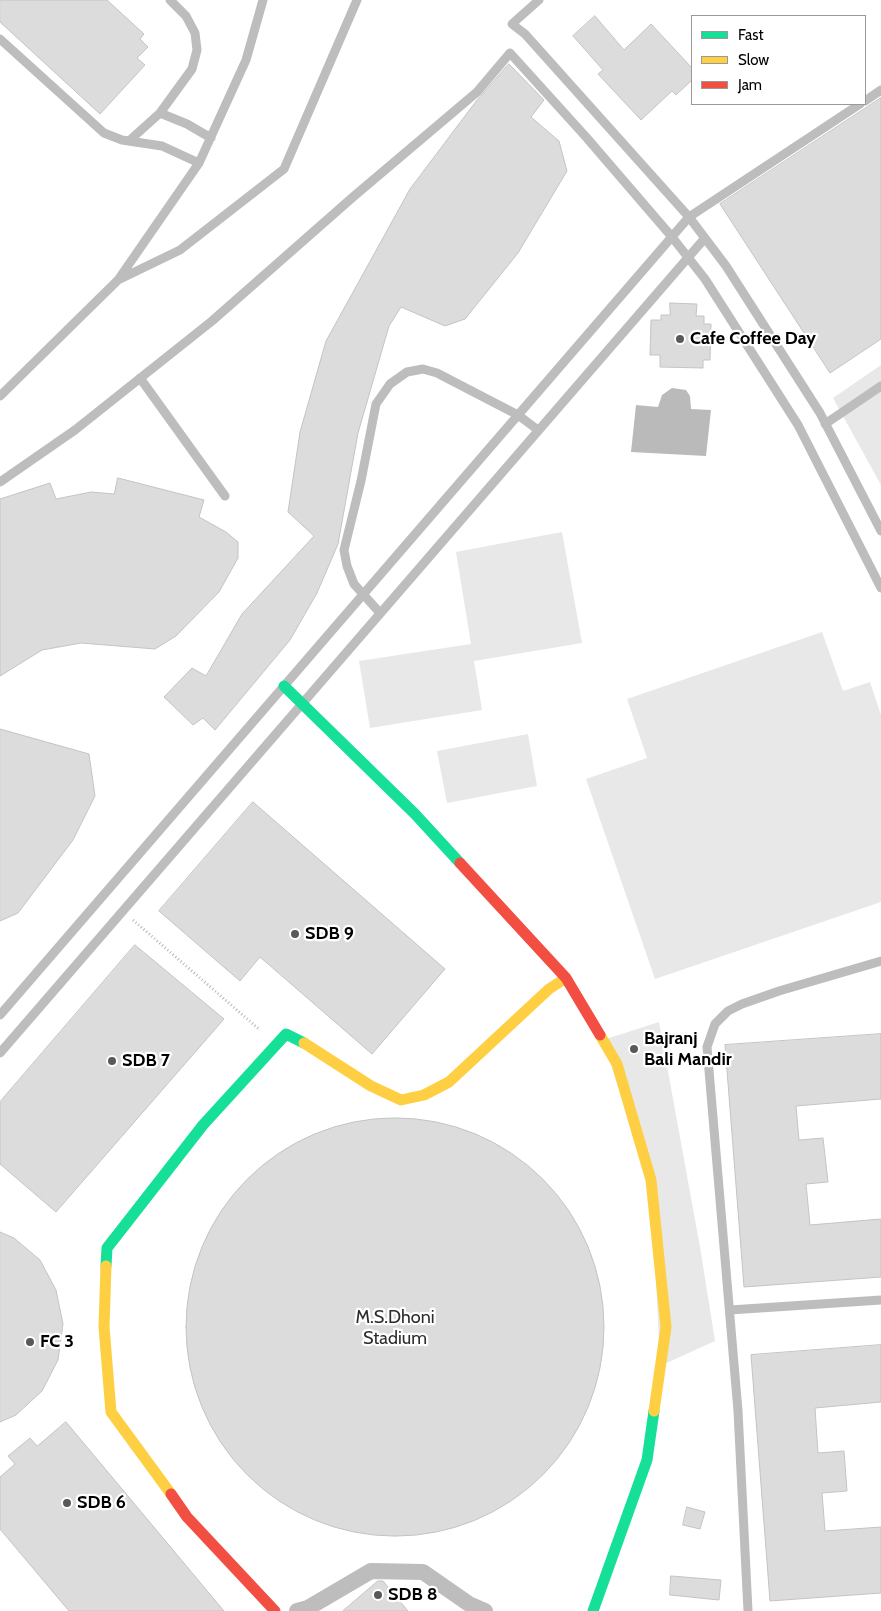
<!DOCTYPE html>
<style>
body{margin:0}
#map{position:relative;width:881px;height:1611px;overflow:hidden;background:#fff;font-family:Cabin,sans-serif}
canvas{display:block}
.legend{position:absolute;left:691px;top:15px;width:175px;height:90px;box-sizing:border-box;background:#fff;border:1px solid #999;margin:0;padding:6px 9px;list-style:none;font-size:15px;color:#000}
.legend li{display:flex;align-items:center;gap:10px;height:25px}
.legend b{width:25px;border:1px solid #999}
</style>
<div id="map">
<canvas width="881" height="1611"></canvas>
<ul class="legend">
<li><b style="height:6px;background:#16e098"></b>Fast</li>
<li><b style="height:6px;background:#ffcf43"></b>Slow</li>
<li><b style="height:6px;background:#f24e42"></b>Jam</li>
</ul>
</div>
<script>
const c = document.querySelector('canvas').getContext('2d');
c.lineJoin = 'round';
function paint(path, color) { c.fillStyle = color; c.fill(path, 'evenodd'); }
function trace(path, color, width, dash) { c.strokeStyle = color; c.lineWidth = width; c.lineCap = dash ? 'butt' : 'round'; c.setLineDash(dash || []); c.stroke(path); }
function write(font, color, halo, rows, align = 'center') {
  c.font = font + ' Cabin,sans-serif'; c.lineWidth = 4.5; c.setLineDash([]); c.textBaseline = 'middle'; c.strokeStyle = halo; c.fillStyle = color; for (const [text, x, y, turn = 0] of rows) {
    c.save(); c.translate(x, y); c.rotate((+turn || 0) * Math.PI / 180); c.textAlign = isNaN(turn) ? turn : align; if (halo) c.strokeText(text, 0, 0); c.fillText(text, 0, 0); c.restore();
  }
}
const green = new Path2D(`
 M881,365V485L833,398Z
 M562,532L582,643L474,661L482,710L370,728L359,661L471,644L456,552Z
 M822,632L843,691L870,682L881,715V902L655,979L586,779L647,758L627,699Z
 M528,734L537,786L447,803L437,751Z
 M659,1022L700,1247L715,1341L660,1366L652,1191L603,1040Z
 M186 1327a209 209 0 1 1 418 0a209 209 0 1 1-418 0Z`);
const water = new Path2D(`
 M672,388L686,390L690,396L691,409L711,410L706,456L631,452L636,405L658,407L662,395Z`);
const building = new Path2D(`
 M0,0H107L144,34L140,39L148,47L137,58L145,65L100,114L0,22Z
 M595,16L624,50L651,24L692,68V80L676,95L672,91L641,120L598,74L603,70L573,36Z
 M509,64L544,100L531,117L559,141L567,171L518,253L465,319L445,326L401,307L389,326L358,433L338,544L317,593L290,640L215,730L203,718L193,725L164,697L192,668L206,676L242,614L314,536L288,512L300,432L326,341L410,189L477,100Z
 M881,98V339L830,373L720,204Z
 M670,303L697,304L696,316H704V324H711L710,360H703V368L660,367V355H650L651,320H661V315H670Z
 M118,478L204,500L199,517L226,532L238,542V558L219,592L176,636L155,649L81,643L42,650L0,676V499L50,483L56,499L91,492L114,494Z
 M0,729L89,754L95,796L73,840L18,913L0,921Z
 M253,802L445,969L372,1054L260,957L240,981L159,911Z
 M135,945L224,1019L56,1212L0,1164V1102Z
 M881,1034V1099L796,1106L799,1140L823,1138L828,1182L806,1184L810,1225L881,1219V1277L744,1287L725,1045Z
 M186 1327a209 209 0 1 1 418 0a209 209 0 1 1-418 0Z
 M0,1232L14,1238L40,1260L56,1290L63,1324L58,1360L42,1391L16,1415L0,1422Z
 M881,1345V1402L815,1408L818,1453L844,1451L847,1491L822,1493L825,1531L881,1527V1593L770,1601L751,1355Z
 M66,1422L224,1611H69L0,1529V1477L15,1464L8,1456L30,1438L37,1446Z
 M687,1507L705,1512L700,1529L683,1525Z
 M671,1576L721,1580L719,1600L670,1595Z
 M378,1581H383L408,1611H343Z`);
const path = new Path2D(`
 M133,920L260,1030`);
const lane = new Path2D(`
 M539,0L512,24L525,34L689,217L726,266L820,413L881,531
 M0,39L104,133L122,140L162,146L199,163
 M865,101L881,90
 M160,113L187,124L211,138
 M130,140L160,113L192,69L197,50L195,33L186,16L170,0
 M118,280L180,250L284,169L357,0
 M140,378L225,496
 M0,396L118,280L199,163L246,60L263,0
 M825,424L881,386
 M0,482L75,430L212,321L353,197L477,92L510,53L586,137L672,237L705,279L798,425L881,588
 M380,613L354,584L347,566L344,550L361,481L376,404L390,384L407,372L423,369L437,373L518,415L538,430
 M0,1015L689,217L860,104
 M0,1053L705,238
 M730,1310L881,1300
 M748,1611L738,1411L707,1047L715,1024L728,1011L742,1004L779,991L881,961`);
const street = new Path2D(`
 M297,1611L308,1608L371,1571L423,1572L469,1604L485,1611`);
const fast = new Path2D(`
 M284,686L415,814L460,863
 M106,1266L107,1248L203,1125L286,1034L304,1043
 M593,1611L647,1460L654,1411`);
const slow = new Path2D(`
 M600,1035L617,1064L651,1180L666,1327L654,1411
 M304,1043L371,1086L401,1100L424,1095L449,1082L549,989L566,978
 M106,1266L104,1327L111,1412L171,1494`);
const jam = new Path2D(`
 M460,863L566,978L600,1035
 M171,1494L187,1517L275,1611`);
const markers = [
 [680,339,5,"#595959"],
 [295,934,5,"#595959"],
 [634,1049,5,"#595959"],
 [112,1061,5,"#595959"],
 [30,1342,5,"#595959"],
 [67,1503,5,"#595959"],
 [378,1595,5,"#595959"]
];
const poiNames = [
 ["Cafe Coffee Day",690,339],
 ["SDB 9",305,934],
 ["Bajranj",644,1039],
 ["Bali Mandir",644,1060],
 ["SDB 7",122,1061],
 ["FC 3",40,1342],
 ["SDB 6",77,1503],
 ["SDB 8",388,1595]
];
const parkNames = [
 ["M.S.Dhoni",395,1318],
 ["Stadium",395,1339]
];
paint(green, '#e8e8e8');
paint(water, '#bababa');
paint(building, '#dcdcdc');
trace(building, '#c4c4c4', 1);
trace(path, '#b8b8b8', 3, [1, 2.5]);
trace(lane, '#bdbdbd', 9);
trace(street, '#bdbdbd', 16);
trace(fast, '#16e098', 11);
trace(slow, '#ffcf43', 11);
trace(jam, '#f24e42', 11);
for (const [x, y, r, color] of markers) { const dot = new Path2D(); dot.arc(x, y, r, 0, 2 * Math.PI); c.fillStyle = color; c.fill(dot); trace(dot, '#fff', 2); }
write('bold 18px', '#000', '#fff', poiNames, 'left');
write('18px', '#2d2d2d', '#fff', parkNames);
</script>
